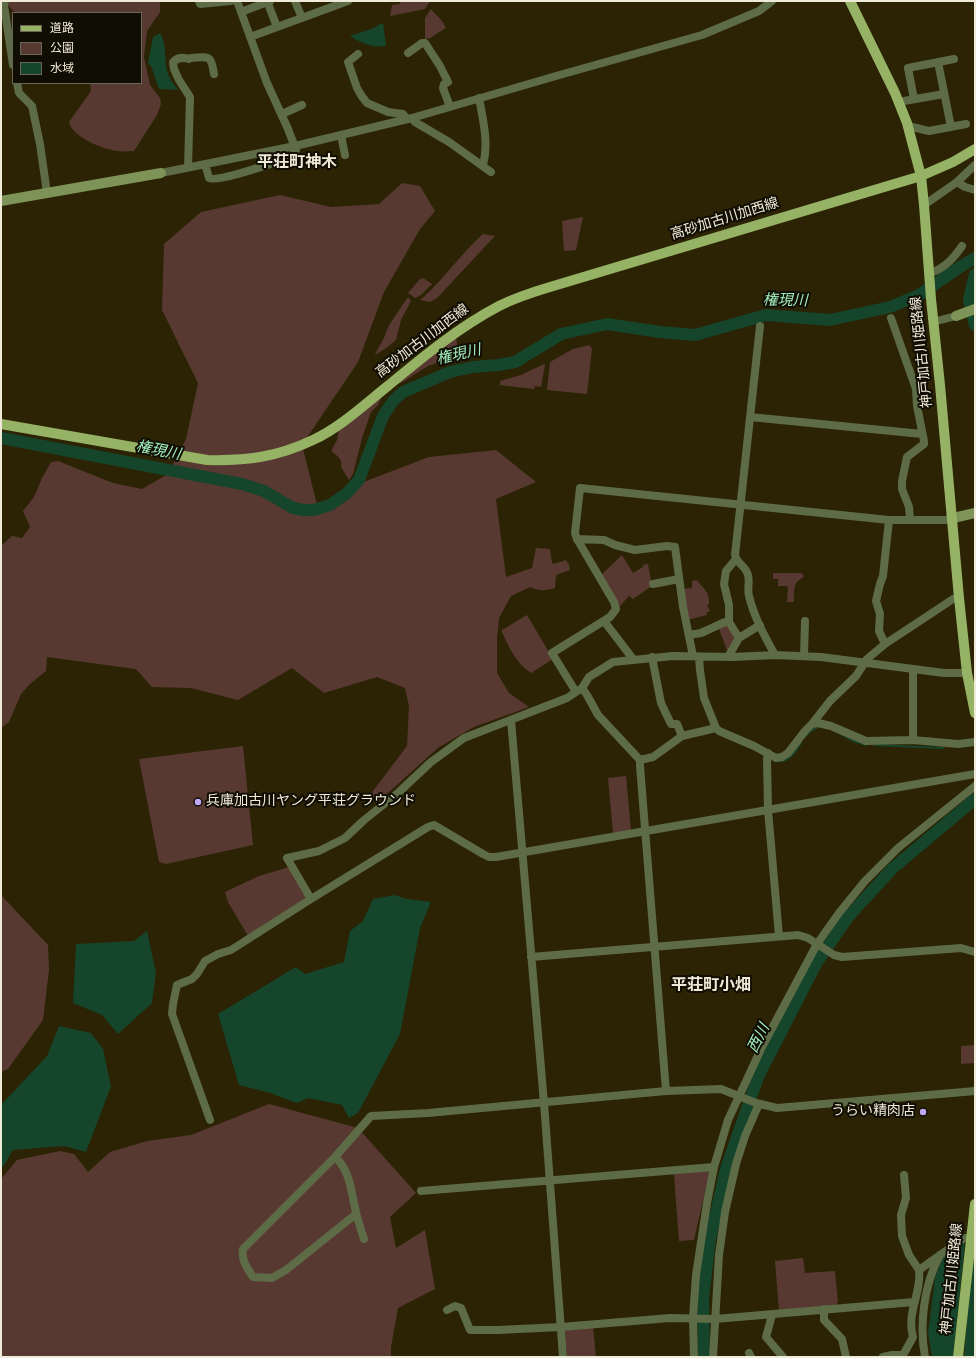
<!DOCTYPE html>
<meta charset="utf-8">
<style>
body{margin:0}
#map{position:relative;width:976px;height:1358px;overflow:hidden;background:#2b2304;font-family:Spectral,"Noto Sans JP",serif}
canvas{display:block}
.frame{position:absolute;inset:0;border:2px solid #efead8;pointer-events:none}
.legend{position:absolute;left:12px;top:12px;width:130px;height:72px;box-sizing:border-box;background:#100d03;border:1px solid #696558;margin:0;padding:5px 7px;list-style:none;font-size:12px;color:#efead8}
.legend li{display:flex;align-items:center;gap:8px;height:20px}
.legend b{width:20px;border:1px solid #696558}
</style>
<div id="map">
<canvas width="976" height="1358"></canvas>
<div class="frame"></div>
<ul class="legend">
<li><b style="height:5px;background:#96b264"></b>道路</li>
<li><b style="height:11px;background:#583932"></b>公園</li>
<li><b style="height:11px;background:#15452b"></b>水域</li>
</ul>
</div>
<script>
const c = document.querySelector('canvas').getContext('2d');
c.lineJoin = 'round';
function paint(path, color) { c.fillStyle = color; c.fill(path, 'evenodd'); }
function trace(path, color, width, dash) { c.strokeStyle = color; c.lineWidth = width; c.lineCap = dash ? 'butt' : 'round'; c.setLineDash(dash || []); c.stroke(path); }
function write(font, color, halo, rows, align = 'center') {
  c.font = font + ' Spectral,"Noto Sans JP",serif'; c.lineWidth = 4; c.setLineDash([]); c.textBaseline = 'middle'; c.strokeStyle = halo; c.fillStyle = color; for (const [text, x, y, turn = 0] of rows) {
    c.save(); c.translate(x, y); c.rotate((+turn || 0) * Math.PI / 180); c.textAlign = isNaN(turn) ? turn : align; if (halo) c.strokeText(text, 0, 0); c.fillText(text, 0, 0); c.restore();
  }
}
const green = new Path2D(`
 M9,1H160V12L147,31L144,57L150,85L160,98L161,104L157,115L134,151C128,151 123,152 118,151C104,150 72,137 69,122L91,91L90,83H141V13H15L8,5Z
 M400,1H430L425,9L390,16L392,5L400,4Z
 M431,9L442,21L446,28L430,38L425,39V18Z
 M402,183L420,186L435,211L420,229L384,292L358,362L302,445L317,505L353,486L429,457L496,450L536,482L496,499L506,577L532,568L536,548L550,549L552,563L554,564L566,560L569,565L570,570L556,575L555,588C545,591 539,591 530,587L511,596L499,618L497,639V673L509,693L529,707L474,727L439,747L379,801L370,795L407,746L409,706L405,688L377,677L324,693L292,668L238,700L191,688L152,687L136,669L47,657L46,671L30,684L21,694L9,722L1,728V546L12,536L22,538L30,527L23,511L34,497L42,478L51,462L58,461L113,483L142,489L168,474L186,439L198,383L162,310L164,244L201,212L280,195L331,207L379,204Z
 M583,217L576,250L564,251L562,221Z
 M483,234L495,236L437,298L430,302L420,300C444,280 460,254 483,234Z
 M423,278L432,284L421,295L415,298L408,293L420,279Z
 M408,297L411,301L401,320L396,340L389,346L377,354H375L383,340L389,325Z
 M456,336L457,345L456,348L459,356L428,366L401,383H398Z
 M589,345L592,349L587,394L547,390L550,362L573,349Z
 M544,364L545,365L541,387L535,386L534,389L500,385V381L521,375Z
 M382,396L378,405L371,412L362,438L353,474L349,480L341,467C343,460 338,456 332,452V449L337,440L339,429Z
 M622,555L633,573L643,567V565L648,564L652,586L633,599L629,596L619,607L600,576Z
 M787,573H801L804,576C802,579 799,579 797,582C793,587 794,596 794,602H787L788,586H778V579H773V573Z
 M696,580C703,587 710,593 709,604L707,605L710,611L706,613L707,615L687,620L683,589L692,588V581Z
 M527,615L553,659L531,673C516,663 509,648 502,632V630Z
 M725,623L737,638L728,653L718,626Z
 M243,746L253,845L166,864L159,862L139,759Z
 M626,776L631,831L613,833L608,778Z
 M289,867L308,898L248,936L228,902L225,892L259,876Z
 M1,895L48,945L49,970L43,1020L8,1069L1,1072Z
 M975,1045V1063L961,1064V1046Z
 M269,1104L358,1128L416,1193L390,1217L396,1248L425,1230L435,1289L398,1308L391,1347V1357H1V1179L17,1160L60,1151L74,1154L88,1172L110,1152L147,1141L191,1135Z
 M710,1170L694,1240L679,1241L674,1174Z
 M803,1258L805,1273L835,1271L838,1302L835,1306L779,1311L775,1261Z
 M593,1327L596,1357H567L565,1329Z`);
const water = new Path2D(`
 M383,23L386,46C372,48 362,43 350,36L371,29Z
 M160,33C167,44 164,58 167,71C169,78 174,84 178,90L159,89L151,66L148,63L153,37Z
 M395,895L407,899L431,902L420,928L400,1034L358,1113L349,1118L342,1105L308,1098L297,1103L270,1093L239,1085L218,1014L296,967L305,974L344,962L350,931L363,921L373,899Z
 M147,931L156,973L152,1003L118,1034L102,1015L73,1003L76,944L134,941Z
 M59,1026L91,1033L103,1049L111,1086L86,1152L64,1146L13,1150L3,1167L1,1165V1105L47,1056Z
 M965,1242L953,1357H932L928,1334L935,1277L944,1255Z
 M972,1261H975V1357H964Z`);
const stream = new Path2D(`
 M839,733L853,741L866,745
 M806,736L810,731L818,727
 M874,745L943,748
 M778,761C788,763 796,751 801,743`);
const river = new Path2D(`
 M975,274L969,300L975,325
 M1,438L242,484L264,491L293,508L303,510H314L330,505L346,494L359,480L383,416L393,401L403,392L450,372L473,367L498,365L515,362L561,334L607,324L660,332L695,335L766,315L830,320L890,307L919,295L960,267L975,258
 M704,1357L703,1298L710,1239L726,1169L758,1077L817,962L848,917L892,869L975,799`);
const street = new Path2D(`
 M5,1L4,5L13,65
 M199,1L200,4L231,1
 M267,1L277,27
 M295,1L302,18
 M241,12L270,1
 M250,37L348,1
 M408,53L422,43H425L440,66L448,82L444,84L443,88L450,107
 M358,54L348,62L357,88L361,95L367,103L388,112L403,114L407,119
 M938,62L951,127
 M17,83L19,93L32,106L40,144L47,193
 M479,98C483,120 489,143 483,165
 M914,99L908,68L954,59
 M904,101L944,94
 M282,114L302,105
 M412,118L415,122L449,142L491,172
 M908,126L929,131L966,124
 M341,135L345,155
 M205,164L209,178C218,183 278,161 291,157L293,155L296,150L288,129L267,83L237,1
 M188,167L190,97L179,80L174,69L173,62C177,58 183,57 189,59L191,58C209,57 211,54 214,74
 M161,173L295,146L412,118L556,76L702,35L759,11L772,1
 M957,182L975,165
 M924,205L957,182L965,187L975,190
 M929,273C943,270 954,258 962,246
 M891,318L916,389L917,406L924,441V444L907,457L902,481V489L909,507L910,519
 M933,322L956,316
 M760,326L735,555C737,564 746,566 748,575C750,582 747,589 749,596C754,617 765,637 775,655
 M750,417L922,434
 M577,539L604,540L615,545L635,550L667,546L675,547L683,607L693,656
 M736,559L726,571L724,584L729,605V622L739,638
 M653,584L679,579
 M604,621L633,659
 M689,635L701,633L725,622H729
 M885,644L879,631L880,614L876,601L880,584L883,576L889,520
 M804,656L805,621
 M652,657L661,703L671,724H677L682,736
 M699,657L700,670L704,698L716,728
 M728,657L739,638L760,625
 M582,688L587,695L598,715L640,760L653,757L682,736L716,728L719,731L754,746L776,758L782,757L788,753L805,731L812,724L818,723L831,726L866,741L913,740L958,744L975,742
 M576,692L552,653L610,617L616,609L614,602L577,539L575,533L580,488L889,520H946L953,518
 M511,720L544,1103L563,1357
 M812,724L830,701L856,676L867,659L885,644L938,609L953,599L959,598
 M913,740V669
 M768,753L767,759L768,810L779,936
 M640,760V766L666,1091
 M311,899L287,858L319,851L345,838L363,821L399,792L431,762L464,738L567,698L582,688L589,677L613,662L673,656L733,657L775,655L821,657L944,673H967
 M531,957L798,935L808,938L834,955L842,957L961,948L975,952
 M210,1120L172,1014L173,1004L177,985L192,979L197,974L205,961L218,954L231,950L311,899L428,827L434,825L483,854L489,857H496L975,774
 M335,1157C351,1171 351,1193 356,1212C358,1221 361,1230 364,1239
 M904,1175L906,1198L901,1215L902,1236L909,1255L919,1270
 M421,1191L714,1167
 M356,1214L286,1270L272,1278L253,1277C247,1268 241,1260 243,1249L335,1157L371,1116L428,1113L666,1091L721,1089L756,1103L777,1108L975,1091
 M824,1309V1320L842,1339L846,1357
 M447,1310L455,1306L461,1308L470,1330H498L561,1327L670,1318L715,1319L914,1302
 M772,1315L766,1337L783,1357
 M749,1353L751,1357
 M694,1357L693,1318L696,1275L707,1203L714,1167L728,1120L762,1047L817,944L839,913L865,881L898,848L975,786
 M713,1357L719,1255L725,1212L736,1164L745,1136L759,1104
 M883,1357L892,1355H903
 M902,1357L913,1337C906,1312 922,1293 919,1270L964,1238H972
 M925,1357C919,1325 924,1284 940,1255`);
const secondary = new Path2D(`
 M1,201L161,173
 M956,316L975,309
 M953,518L975,513`);
const primary = new Path2D(`
 M850,1L895,93L907,123L921,176L924,205L931,299L940,385L959,598L967,673L975,713
 M1,424L207,460C247,461 277,457 313,440C341,427 365,404 389,385C424,356 459,327 499,306C515,298 533,292 550,287L921,176L953,162L975,149
 M958,1357L975,1204`);
const markers = [
 [198,802,4,"#c0a8f3"],
 [923,1112,4,"#c0a8f3"]
];
const streetNames = [
 ["高砂加古川加西線",725,220,-17],
 ["高砂加古川加西線",423,342,-37],
 ["神戸加古川姫路線",923,352,-96],
 ["神戸加古川姫路線",953,1279,-84]
];
const poiNames = [
 ["兵庫加古川ヤング平荘グラウンド",206,802],
 ["うらい精肉店",915,1112,"right"]
];
const waterNames = [
 ["権現川",785,302,1],
 ["権現川",459,356,-13],
 ["権現川",158,452,11],
 ["西川",760,1039,-63]
];
const quarterNames = [
 ["平荘町神木",297,164],
 ["平荘町小畑",711,987]
];
paint(green, '#583932');
paint(water, '#15452b');
trace(stream, '#15452b', 2);
trace(river, '#15452b', 12);
trace(street, '#5d6b46', 8);
trace(secondary, '#7d9357', 10);
trace(primary, '#96b264', 10);
for (const [x, y, r, color] of markers) { const dot = new Path2D(); dot.arc(x, y, r, 0, 2 * Math.PI); c.fillStyle = color; c.fill(dot); trace(dot, '#100d03', 1.5); }
write('14px', '#efead8', '#100d03', streetNames);
write('14px', '#efead8', '#100d03', poiNames, 'left');
write('italic 15px', '#a2edbe', '#100d03', waterNames);
write('bold 16px', '#efead8', '#100d03', quarterNames);
</script>
